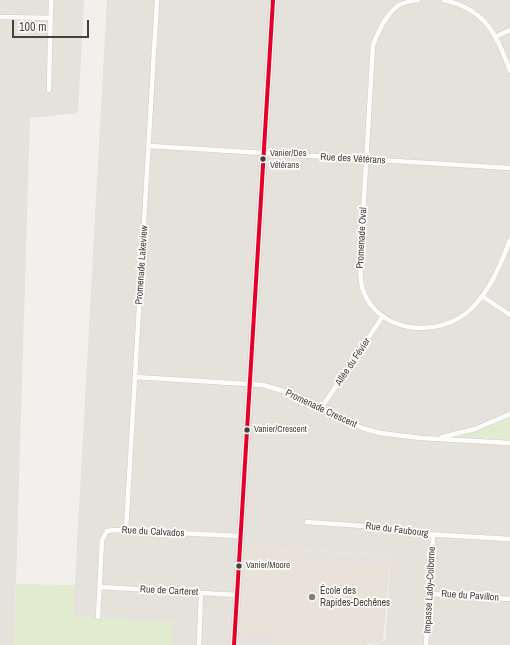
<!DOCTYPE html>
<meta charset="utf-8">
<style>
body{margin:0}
#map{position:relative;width:510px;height:645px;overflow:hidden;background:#f2f0ed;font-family:"Archivo Narrow",sans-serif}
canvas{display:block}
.scale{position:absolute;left:12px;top:20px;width:77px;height:18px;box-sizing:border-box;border:2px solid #484139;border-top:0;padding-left:5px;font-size:12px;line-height:14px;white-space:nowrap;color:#484139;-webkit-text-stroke:3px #fff;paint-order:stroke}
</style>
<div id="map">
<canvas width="510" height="645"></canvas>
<div class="scale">100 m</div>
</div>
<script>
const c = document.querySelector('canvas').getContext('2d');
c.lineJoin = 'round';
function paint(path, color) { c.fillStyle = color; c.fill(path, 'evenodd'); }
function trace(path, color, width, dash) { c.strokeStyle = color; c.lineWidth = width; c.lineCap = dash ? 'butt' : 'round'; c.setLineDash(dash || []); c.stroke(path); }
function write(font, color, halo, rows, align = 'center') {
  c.font = font + ' "Archivo Narrow",sans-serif'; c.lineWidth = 3.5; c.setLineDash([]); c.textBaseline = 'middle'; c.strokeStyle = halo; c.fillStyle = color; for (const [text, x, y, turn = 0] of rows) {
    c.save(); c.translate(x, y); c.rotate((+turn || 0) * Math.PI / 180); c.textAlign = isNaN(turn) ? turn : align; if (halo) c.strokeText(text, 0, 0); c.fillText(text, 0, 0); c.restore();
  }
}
const residential = new Path2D(`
 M0,0H84L78,113L30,118L14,645H0Z
 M107,0H510V645H369L385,641L391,555L239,547L234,645H172V622L73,617Z`);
const education = new Path2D(`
 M239,547L391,555L383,641L365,645H234Z`);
const green = new Path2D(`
 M510,414V443L435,439L455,435Z
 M16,584L75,585L73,617L173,622L172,645H14Z`);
const parking = new Path2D(`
 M303,554L384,558L383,564L302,560Z
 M243,633L273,635V645H242Z`);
const street = new Path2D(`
 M418,0C412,1 404,2 399,5C386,14 379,30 373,45L360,265C361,273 360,282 363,290C378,334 440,339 471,309C490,291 501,264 510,240
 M444,0C485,9 497,34 510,71
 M0,17L50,18
 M497,36L510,30
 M49,90L51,0
 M149,146L510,168
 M482,296L510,315
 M135,377L263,385L293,394L362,428L380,433L421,438L510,443
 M322,407L383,316
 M442,437L475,429L510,414
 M307,522L392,528L407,533L510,539
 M126,530L157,0
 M100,587L237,595
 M430,594L510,599
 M98,617L102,540L107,531L114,530L240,536
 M199,645L201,593
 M426,645L433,535`);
const secondary = new Path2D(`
 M234,645L273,0`);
const bus1 = new Path2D(`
 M234,645L273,0`);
const markers = [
 [263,159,3.5,"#484139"],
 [247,430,3.5,"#484139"],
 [239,566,3.5,"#484139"],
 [312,597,4,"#847e78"]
];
const busNames = [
 ["Vanier/Des",270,154],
 ["Vétérans",270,166],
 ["Vanier/Crescent",254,430],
 ["Vanier/Moore",246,566]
];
const streetNames = [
 ["Rue des Vétérans",353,159,3],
 ["Promenade Oval",362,238,-87],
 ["Promenade Lakeview",142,265,-86],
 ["Allée du Févier",353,362,-56],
 ["Promenade Crescent",321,409,25],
 ["Rue du Faubourg",397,530,7],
 ["Rue du Calvados",153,532,3],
 ["Impasse Lady-Colborne",430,590,-87],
 ["Rue de Carteret",169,591,3],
 ["Rue du Pavillon",470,596,4]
];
const poiNames = [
 ["École des",320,591],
 ["Rapides-Dechênes",320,603]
];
paint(residential, '#e5e1db');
paint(education, '#e8e2d9');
paint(green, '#e2eacf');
paint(parking, '#e4e1de');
trace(street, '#d0cecb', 5.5);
trace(secondary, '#d0ccc4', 8);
trace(street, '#fdfdfc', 4.5);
trace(secondary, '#f7f4f0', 7);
trace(bus1, '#e4002b', 4);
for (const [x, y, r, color] of markers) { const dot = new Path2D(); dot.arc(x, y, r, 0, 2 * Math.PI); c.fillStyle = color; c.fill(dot); trace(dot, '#fff', 1.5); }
write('9px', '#484139', '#fff', busNames, 'left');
write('10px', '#484139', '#fff', streetNames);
write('10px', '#484139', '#fff', poiNames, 'left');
</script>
